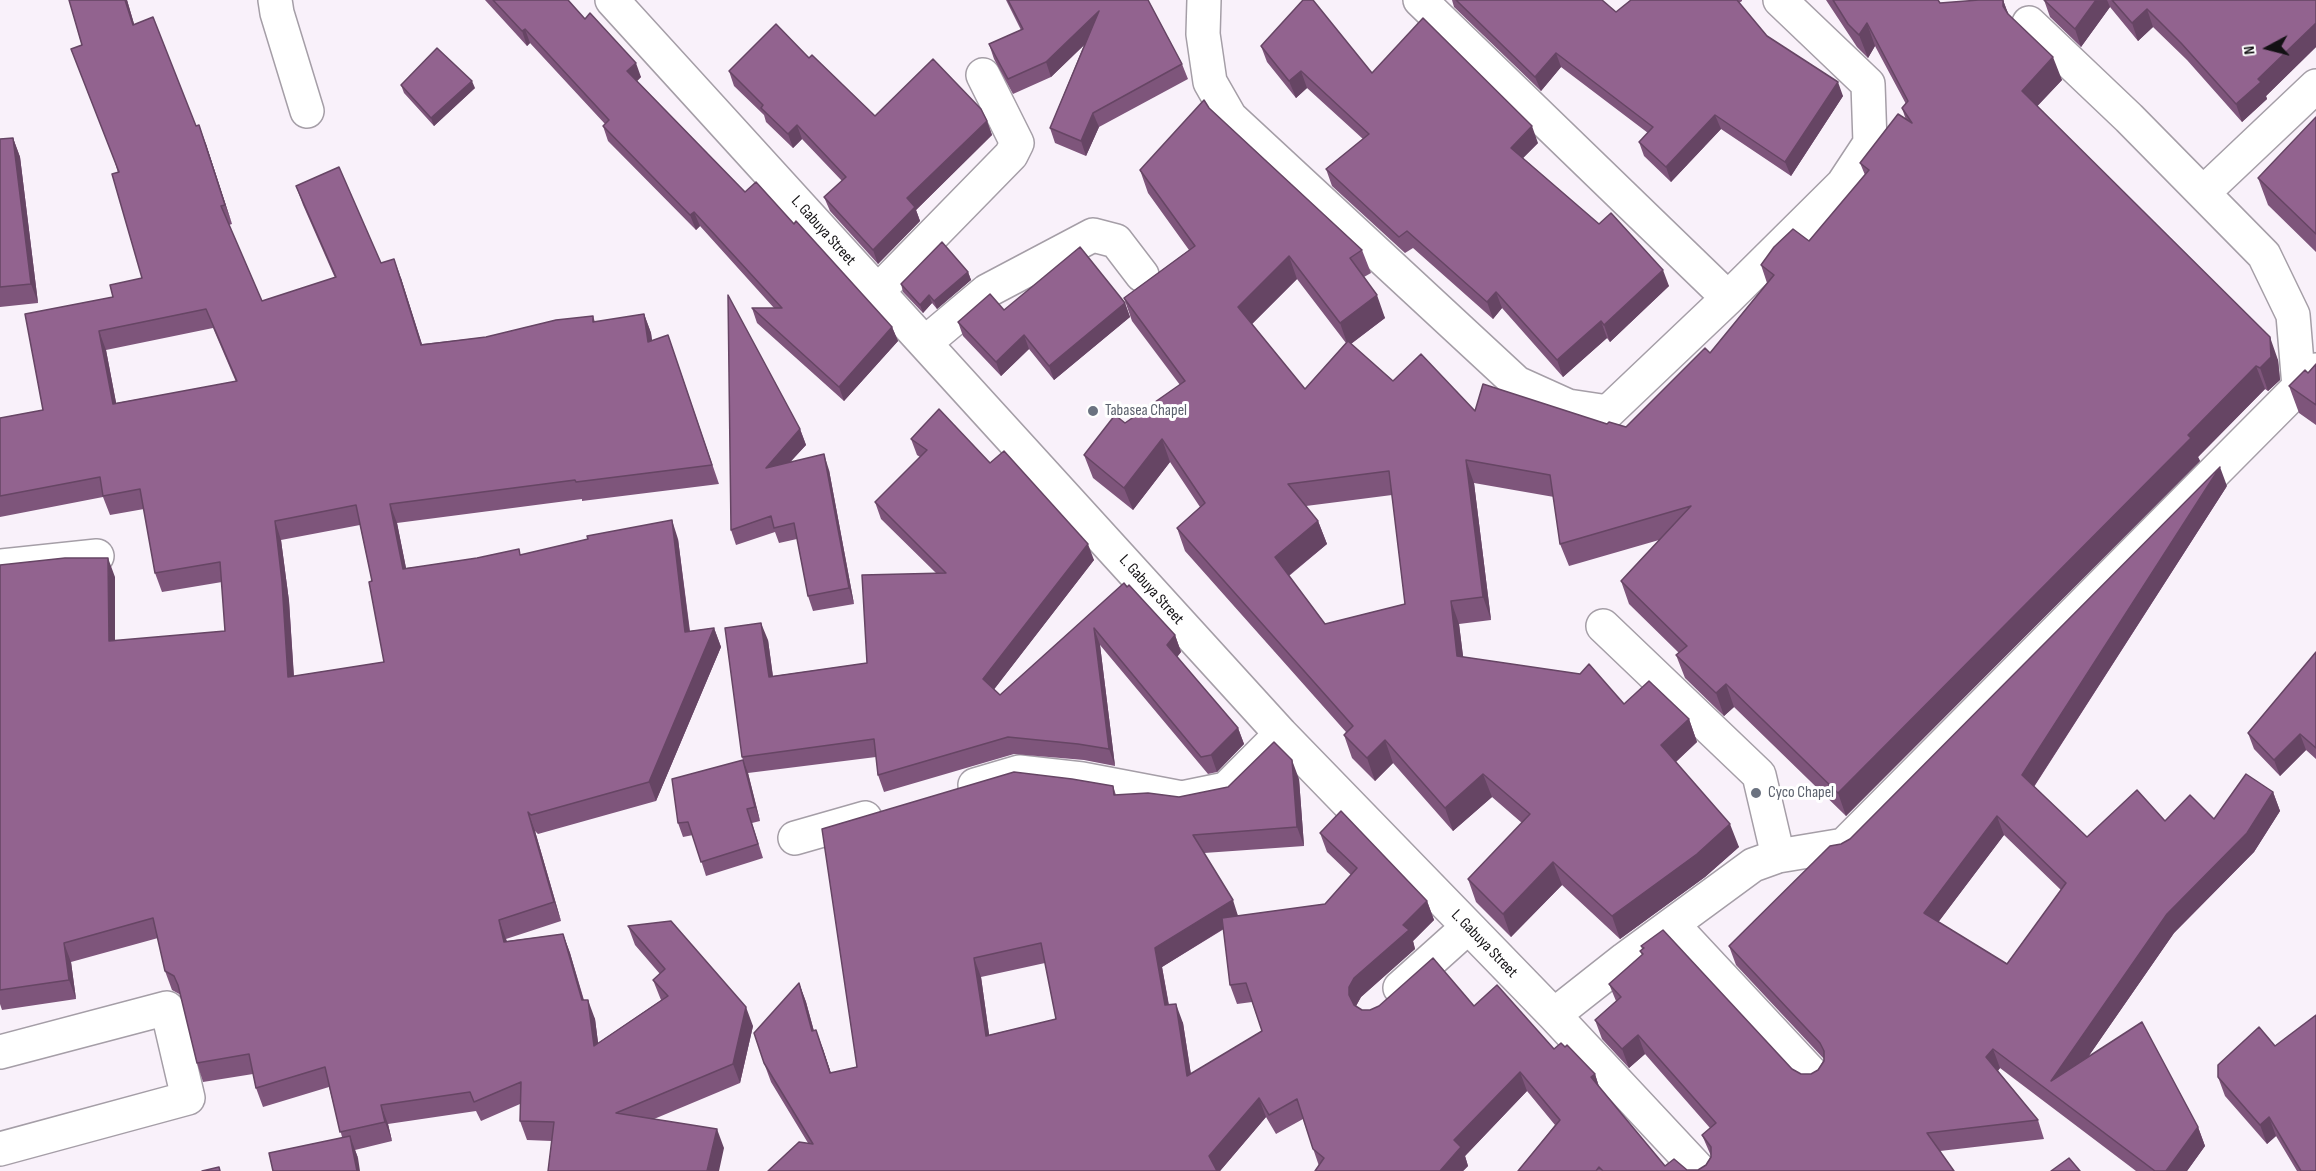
<!DOCTYPE html>
<style>
body{margin:0}
#map{position:relative;width:2316px;height:1171px;overflow:hidden;background:#f9f1fa;font-family:"Sofia Sans Condensed",sans-serif}
canvas{display:block}
.north{position:absolute;left:2238px;top:18px;width:60px;height:60px;-webkit-text-stroke:4px #fff;paint-order:stroke;rotate:263deg;font-size:16px;font-weight:700;line-height:24px;text-align:center;color:#131114}
.north::after{content:'';display:block;margin:auto;width:21px;height:27px;background:#131114;clip-path:polygon(50% 0,100% 100%,50% 72%,0 100%)}
</style>
<div id="map">
<canvas width="2316" height="1171"></canvas>
<div class="north">N</div>
</div>
<script>
const c = document.querySelector('canvas').getContext('2d');
c.lineJoin = 'round';
function trace(path, color, width, dash) { c.strokeStyle = color; c.lineWidth = width; c.lineCap = dash ? 'butt' : 'round'; c.setLineDash(dash || []); c.stroke(path); }
function paint(path, color) { c.fillStyle = color; c.fill(path, 'evenodd'); }
function write(font, color, halo, rows, align = 'center') {
  c.font = font + ' "Sofia Sans Condensed",sans-serif'; c.lineWidth = 6; c.setLineDash([]); c.textBaseline = 'middle'; c.strokeStyle = halo; c.fillStyle = color; for (const [text, x, y, turn = 0] of rows) {
    c.save(); c.translate(x, y); c.rotate((+turn || 0) * Math.PI / 180); c.textAlign = isNaN(turn) ? turn : align; if (halo) c.strokeText(text, 0, 0); c.fillText(text, 0, 0); c.restore();
  }
}
const minor = new Path2D(`
 M275,0L277,13L307,111
 M612,0L1281,734L1554,1015L1700,1171
 M1204,0L1203,34L1210,82L1230,117L1517,383L1568,406L1608,412L1728,298L1843,184L1870,143L1868,84L1780,0
 M1420,0L1728,298
 M2029,23L2129,118L2264,255L2293,315L2299,387
 M2203,193L2316,86
 M878,291L1011,155L1017,143L983,75
 M925,343L987,291L1093,235L1116,241L1142,275
 M0,566L97,556
 M1603,626L1759,775L1778,856
 M975,785L1019,772L1082,779L1182,798L1226,789L1281,734
 M795,838L865,818
 M1673,925L1813,1075
 M1400,988L1468,927
 M1554,1015L1625,959L1753,865L1778,856L1844,845L2316,370
 M0,1052L167,1008L188,1098L0,1149`);
const wall = new Path2D(`
 M69,0H127L134,24L196,126L206,144L232,224L229,225L262,301L335,278L303,205L296,186L381,263L401,278L422,344L486,337L593,316L595,322L644,314L651,333L652,341L668,335L719,484L582,501V499L397,523L406,568L521,555L678,539L690,631L714,628L721,647L656,801L538,834L535,831L561,921L506,939L507,941L563,934L570,953L584,1000L595,1019L598,1043L661,1000L653,980L660,974L635,945L628,926L753,1026L740,1083L654,1119L724,1148L527,1140L520,1121V1104L481,1121L476,1111L388,1124L392,1141L355,1150L358,1158L342,1137L329,1087L263,1107L256,1088L253,1074L203,1082L197,1063L181,995L172,990L165,971L158,938L71,962L76,999L2,1010L0,1004V565L115,577V641L225,631L222,582L162,592L155,573L144,509L110,515L103,497L0,517V418L43,410L113,297L142,278L118,173ZM213,328L236,382L116,403L106,350ZM360,525L372,581L384,662L294,676L289,601L281,540Z
 M485,0H568L585,19L641,77L637,81L745,192L794,224L892,327L898,341L844,401L757,323L752,308H774L700,226L696,230L608,141L603,126L605,124L530,43L527,46Z
 M1006,0H1148L1182,64L1188,79L1099,127L1086,156L1055,143L1050,128L1084,45L1051,77L1013,94L994,59L989,44L1021,30Z
 M1452,0H1602L1616,12L1631,0H1742V1L1739,3L1767,36L1843,96L1791,176L1721,129L1671,182L1644,156L1639,142L1648,133L1561,67L1541,91L1454,7Z
 M1826,0H1938L1940,3L2003,0L2008,14L2062,80L2037,106L2278,360L2280,380L2268,391L2265,389L2198,457L2200,461L1846,816L1734,707L1724,716L1685,678L1676,655L1679,653L1629,604L1621,581L1659,540L1569,566L1560,544L1554,497L1474,483L1491,620L1459,624L1463,657L1624,704L1689,719L1697,742L1676,762L1739,847L1705,877L1620,939L1562,885L1511,937L1476,902L1468,879L1522,823L1492,797L1453,831L1393,763L1375,781L1352,758L1344,735L1346,732L1185,551L1177,528L1200,507L1170,462L1133,510L1093,478L1084,455L1125,423L1180,385L1132,321L1124,298L1189,250L1148,193L1140,170L1209,108L1362,250L1371,273L1364,277L1385,318L1351,344L1393,381L1475,411L1607,424L1626,427L1710,353L1767,283L1761,265L1809,241L1865,175L1860,163L1906,120L1902,108L1906,104L1875,46L1868,58L1857,47ZM1297,279L1346,343L1305,389L1252,324ZM1392,495L1405,604L1325,624L1289,576L1327,544L1318,521L1306,506Z
 M2044,0H2316V47L2266,96L2267,99L2242,122L2187,60L2153,27L2138,41L2110,7L2081,47L2050,17Z
 M1261,46L1372,73L1538,143L1523,158L1669,286L1610,342L1607,338L1563,377L1502,308L1493,319L1413,248L1405,253L1332,186L1326,169L1363,139L1307,88L1296,98L1267,62Z
 M809,58L875,116L987,121L992,135L916,210L920,221L878,264L830,211L824,197L842,181L802,139L793,148L766,122L764,115L734,86L729,71Z
 M401,85L475,88L434,126L404,93Z
 M2316,117V252L2268,205L2258,178Z
 M13,138L20,157L38,303L0,307V139Z
 M968,272L971,280L937,309L932,303L923,313L903,292L901,284Z
 M1125,303L1130,317L1054,380L1029,349L1001,376L963,336L958,322L1004,310Z
 M2316,364V425L2299,413L2289,386L2308,373Z
 M800,429L806,445L790,462L829,470L854,604L813,611L808,596L797,539L779,543L775,532L736,545L731,530Z
 M911,439L990,463L1094,560L994,689L1000,695L1124,583L1175,635L1181,652L1177,657L1238,728L1244,744L1217,772L1208,774L1100,645L1115,766L1084,760L1014,754L884,792L878,775L876,757L748,773L760,821L752,823L763,858L706,876L693,835L683,837L678,823L743,760L742,757L768,640L773,676L867,663L936,573L881,519L875,502L920,457L917,455Z
 M2227,486L2034,787L2087,837L2165,821L2214,819L2273,792L2280,811L2254,852L2174,933L2088,1057L2198,1127L2205,1146L2187,1171H2136L2000,1068L1998,1071L2038,1120L2044,1139L1940,1151L1954,1171H1518L1555,1125L1527,1091L1465,1156L1468,1166L1463,1171H1315L1319,1166L1303,1119L1276,1134L1266,1117L1220,1171H768L808,1143L771,1082L764,1063L799,983L806,1002L814,1031L823,1049L831,1073L857,1067L1113,786L1116,795L1179,797L1299,779L1304,846L1204,853L1238,916L1325,904L1351,875L1327,852L1320,833L1427,901L1434,920L1413,941L1415,949L1361,997L1356,1006L1362,1010H1370L1474,1006L1554,1049L1565,1047L1595,1074L1599,1087L1665,1166L1687,1170H1698L1706,1165L1711,1156L1702,1135L1710,1128L1645,1054L1629,1068L1602,1039L1595,1020L1616,1001L1609,984L1642,955L1640,951L1642,949L1641,946L1792,1069L1801,1074H1811L1818,1070L1824,1059L1736,965L1729,946L1841,844L1850,839ZM2004,835L2061,890L2007,964L1938,922ZM1224,929L1230,985L1237,1004L1252,1002L1262,1031L1191,1074L1183,1023L1169,1005L1162,967ZM1045,963L1056,1019L989,1035L981,977Z
 M2316,652V759L2306,750L2280,776L2254,749L2248,733Z
 M2275,1046L2316,1171H2297L2276,1136L2267,1144L2225,1096L2218,1077Z`);
const shadedWall = new Path2D(`
 M125,0H127L140,44L133,25Z
 M2003,0L2011,21L2003,6Z
 M2096,0H2107L2110,7L2081,47L2075,29Z
 M2147,9L2153,27L2138,41L2132,23Z
 M1099,11L1104,26L1051,77L1046,62Z
 M1867,23L1875,46L1868,58L1859,35Z
 M2316,23V47L2266,96L2267,99L2242,122L2236,104L2258,79Z
 M525,29L530,43L527,46L522,31Z
 M1556,53L1561,67L1541,91L1535,77Z
 M2053,57L2062,80L2030,114L2022,91Z
 M636,63L641,77L632,86L627,71Z
 M1301,71L1307,88L1296,98L1289,81Z
 M472,81L475,88L434,126L431,118Z
 M1838,82L1843,96L1791,176L1785,162Z
 M1093,113L1099,127L1086,156L1081,141Z
 M1715,115L1721,129L1671,182L1666,167Z
 M987,121L992,135L916,210L920,221L878,264L873,250L907,198Z
 M199,125L206,144L232,224L225,205Z
 M797,125L802,139L793,148L788,134Z
 M1532,126L1538,143L1517,164L1511,148Z
 M13,138L20,157L38,303L31,284Z
 M694,212L700,226L696,230L690,215Z
 M1289,256L1297,279L1246,330L1238,307Z
 M394,259L401,278L428,364L421,345Z
 M1663,270L1669,286L1610,342L1604,325Z
 M968,272L971,280L937,309L934,301Z
 M1496,292L1502,308L1493,319L1487,302Z
 M929,295L932,303L923,313L920,305Z
 M1377,295L1385,318L1348,346L1340,323Z
 M1125,303L1130,317L1054,380L1049,366Z
 M644,314L651,333L655,361L648,342Z
 M1601,321L1607,338L1563,377L1557,360Z
 M892,327L898,341L844,401L839,387Z
 M99,331L106,350L120,423L113,404Z
 M1024,335L1029,349L1001,376L996,362Z
 M2270,337L2278,360L2280,380L2268,391L2260,368Z
 M2256,366L2265,389L2198,457L2200,461L1846,816L1838,793Z
 M800,429L806,445L771,483L766,468Z
 M1162,439L1170,462L1133,510L1124,488Z
 M824,454L829,470L854,604L849,588Z
 M1466,460L1474,483L1491,620L1483,597Z
 M2220,467L2227,486L2029,794L2022,775Z
 M390,504L397,523L410,588L403,569Z
 M672,520L678,539L692,651L685,632Z
 M275,521L281,540L289,601L295,696L288,677Z
 M1318,521L1327,544L1283,580L1275,557Z
 M1088,544L1094,560L989,696L983,679Z
 M108,558L115,577V660L109,641Z
 M1451,601L1459,624L1466,679L1457,656Z
 M761,623L768,640L775,693L769,677Z
 M714,628L721,647L656,801L649,782Z
 M1094,628L1100,645L1115,766L1109,749Z
 M1175,635L1181,652L1173,662L1167,645Z
 M1726,684L1734,707L1724,716L1716,693Z
 M1689,719L1697,742L1669,768L1661,745Z
 M1238,728L1244,744L1217,772L1211,755Z
 M2300,734L2306,750L2280,776L2274,760Z
 M1385,740L1393,763L1375,781L1367,758Z
 M743,760L748,773L760,821L755,807Z
 M1292,760L1299,779L1304,846L1297,827Z
 M1483,774L1492,797L1453,831L1445,808Z
 M2273,792L2280,811L2254,852L2174,933L2059,1099L2051,1081L2167,914Z
 M528,812L535,831L561,921L554,902Z
 M1997,816L2004,835L1931,932L1924,913Z
 M1730,824L1739,847L1705,877L1620,939L1612,916Z
 M1553,862L1562,885L1511,937L1503,914Z
 M1233,900L1239,919L1162,967L1172,1024L1165,1005L1155,948Z
 M1427,901L1434,920L1413,941L1415,949L1361,997L1356,1006V1014L1349,995V987L1354,978L1403,925Z
 M499,920L506,939L511,961L504,942Z
 M563,934L570,953L589,1019L582,1000Z
 M64,943L71,962L76,999L69,980Z
 M974,958L981,977L992,1055L986,1036Z
 M799,983L806,1002L819,1050L812,1031Z
 M588,1000L595,1019L601,1065L594,1046Z
 M1176,1004L1183,1023L1194,1095L1187,1076Z
 M746,1007L753,1026L740,1083L733,1064Z
 M816,1030L823,1049L837,1092L830,1073Z
 M1638,1035L1645,1054L1629,1068L1622,1049Z
 M1993,1049L2000,1068L1993,1076L1986,1057Z
 M1520,1072L1527,1091L1465,1156L1468,1166L1463,1171H1440L1454,1140Z
 M1595,1074L1601,1093L1591,1077Z
 M1259,1098L1266,1117L1220,1171H1215L1209,1156Z
 M381,1105L388,1124L392,1141L385,1122Z
 M2269,1117L2276,1136L2267,1144L2260,1125Z
 M2198,1127L2205,1146L2187,1171H2166Z
 M717,1129L724,1148L719,1171H707Z
 M350,1136L358,1158L360,1171H357Z`);
const building = new Path2D(`
 M69,0H125L133,25L153,17L196,126L199,125L225,205L221,206L262,301L336,277L296,186L339,167L381,263L394,259L421,345L486,337L556,320L593,316V322L644,314L648,342L668,335L712,465L576,482L575,480L390,504L403,569L477,558L519,549L520,555L588,539L587,536L672,520L685,632L714,628L649,782L531,815L528,812L554,902L499,920L504,942L563,934L582,1000H588L594,1046L668,996L653,980L665,969L628,926L671,921L746,1007L733,1064L616,1113L717,1129L707,1171H548L554,1122L520,1121L521,1082L474,1102L470,1092L381,1105L385,1122L340,1132L325,1067L256,1088L249,1054L197,1063L178,985L174,976L165,971L153,918L64,943L69,980L0,990V565L65,558H108L109,641L225,631L220,562L155,573L140,489L103,496L100,477L0,496V418L43,410L25,314L113,297L110,285L142,278L112,174L119,172L71,49L82,45ZM206,309L237,381L113,404L99,331ZM356,505L372,581L369,582L384,662L288,677L282,582L275,521Z
 M493,0H568L585,19L590,13L636,63L627,71L745,192L756,182L794,224L796,221L892,327L839,387L752,308H782L694,212L690,215L603,126L609,120L525,29L522,31Z
 M1008,0H1148L1182,64L1093,113L1081,141L1050,128L1099,11L1046,62L1008,79L989,44L1023,29Z
 M1303,0H1313L1372,73L1423,18L1532,126L1511,148L1599,224L1611,213L1663,270L1604,325L1601,321L1557,360L1496,292L1487,302L1407,231L1399,237L1326,169L1369,134L1301,71L1289,81L1261,46Z
 M1456,0H1602L1616,12L1631,0H1737L1767,36L1838,82L1785,162L1715,115L1666,167L1639,142L1653,127L1556,53L1535,77Z
 M1833,0H1938L1940,3L1979,0H2003V6L2008,14L2053,57L2022,91L2270,337L2271,357L2260,368L2256,366L2188,435L2191,438L1838,793L1726,684L1716,693L1676,655L1687,646L1621,581L1691,506L1560,544L1550,475L1466,460L1483,597L1451,601L1457,656L1580,674L1589,664L1624,704L1649,681L1689,719L1661,745L1730,824L1697,854L1612,916L1553,862L1503,914L1468,879L1530,814L1483,774L1445,808L1385,740L1367,758L1344,735L1353,726L1177,528L1205,503L1162,439L1124,488L1084,455L1115,415L1125,423L1185,381L1124,298L1195,246L1140,170L1204,100L1209,108L1362,250L1350,258L1377,295L1340,323L1289,256L1238,307L1305,389L1348,341L1393,381L1421,354L1475,411L1483,384L1607,424L1609,422L1626,427L1705,348L1710,353L1774,275L1761,265L1774,247L1793,229L1809,241L1869,170L1860,163L1898,114L1912,123L1902,108L1908,101L1867,23L1859,35L1848,24ZM1389,471L1405,604L1325,624L1275,557L1318,521L1288,484Z
 M2044,0H2096L2075,29Z
 M2112,0H2316V23L2258,79L2261,82L2236,104L2181,43L2147,9L2132,23Z
 M776,24L809,58L812,55L875,116L933,59L981,109L987,121L907,198L915,207L873,250L824,197L846,177L797,125L788,134L761,108L763,105L729,71Z
 M437,48L472,81L431,118L401,85Z
 M2316,117V234L2258,178Z
 M13,138L31,284L0,287V139Z
 M942,242L968,272L934,301L929,295L920,305L901,284Z
 M1080,247L1125,303L1049,366L1024,335L996,362L958,322L990,294L1004,310Z
 M728,295L800,429L766,468L824,454L849,588L808,596L794,523L774,528L771,516L731,530Z
 M2316,364V405L2289,386L2305,370L2308,373Z
 M939,409L990,463L1004,451L1088,544L983,679L1000,695L1124,583L1127,587L1129,585L1175,635L1167,645L1238,728L1211,755L1201,757L1094,628L1109,749L1078,744L1008,737L878,775L874,739L742,757L725,628L761,623L769,677L867,663L862,575L946,573L875,502L927,450L911,439Z
 M2220,467L2022,775L2087,837L2137,790L2165,821L2190,795L2214,819L2246,774L2273,792L2247,833L2167,914L2051,1081L2142,1022L2198,1127L2166,1171H2155L1993,1049L1986,1057L2038,1120L1927,1133L1954,1171H1603L1599,1167L1596,1171H1518L1560,1120L1520,1072L1454,1140L1461,1147L1440,1171H1315L1324,1158L1313,1149L1297,1099L1269,1115L1259,1098L1209,1156L1217,1171H768L799,1142L813,1144L764,1063L754,1033L799,983L812,1031L816,1030L830,1073L857,1067L822,829L1014,772L1072,779L1113,786L1114,795L1148,793L1179,797L1228,787L1274,742L1292,760L1297,827L1193,835L1233,900L1155,948L1165,1005L1176,1004L1187,1076L1262,1031L1246,983L1230,985L1222,918L1325,904L1357,868L1320,833L1341,811L1427,901L1403,925L1409,930L1354,978L1349,987V995L1354,1005L1362,1010H1370L1379,1006L1433,958L1474,1006L1497,985L1554,1049L1561,1043L1565,1047L1567,1045L1595,1074L1591,1077L1665,1166L1674,1159L1687,1170H1698L1706,1165L1711,1157V1147L1702,1135L1716,1123L1638,1035L1622,1049L1595,1020L1621,997L1609,984L1643,954L1640,951L1644,948L1641,946L1663,930L1792,1069L1801,1074H1811L1818,1070L1824,1061V1051L1820,1043L1729,946L1830,846L1841,844L1850,839ZM1997,816L2066,883L2007,964L1924,913ZM1041,943L1056,1019L986,1036L974,958Z
 M2316,652V748L2300,734L2274,760L2248,733Z
 M743,760L755,807L747,809L758,844L701,862L688,822L678,823L672,779Z
 M2316,1015V1171H2301L2269,1117L2260,1125L2218,1077V1065L2259,1027L2275,1046Z
 M350,1136L357,1171H273L269,1153Z
 M2069,1158L2080,1171H2051Z
 M219,1167L220,1171H202Z`);
const markers = [
 [1093,411,6,"#6b7280"],
 [1756,793,6,"#6b7280"]
];
const streetNames = [
 ["L. Gabuya Street",823,231,48],
 ["L. Gabuya Street",1151,590,48],
 ["L. Gabuya Street",1484,944,46]
];
const worshipNames = [
 ["Tabasea Chapel",1105,411],
 ["Cyco Chapel",1768,793]
];
trace(minor, '#a59ea7', 36);
trace(minor, '#fff', 33);
paint(wall, '#7e557b');
paint(shadedWall, '#664564');
paint(building, '#92638f');
trace(building, '#664564', 1.5);
for (const [x, y, r, color] of markers) { const dot = new Path2D(); dot.arc(x, y, r, 0, 2 * Math.PI); c.fillStyle = color; c.fill(dot); trace(dot, '#fff', 2); }
write('16px', '#131114', '#fff', streetNames);
write('16px', '#5b616d', '#fff', worshipNames, 'left');
</script>
